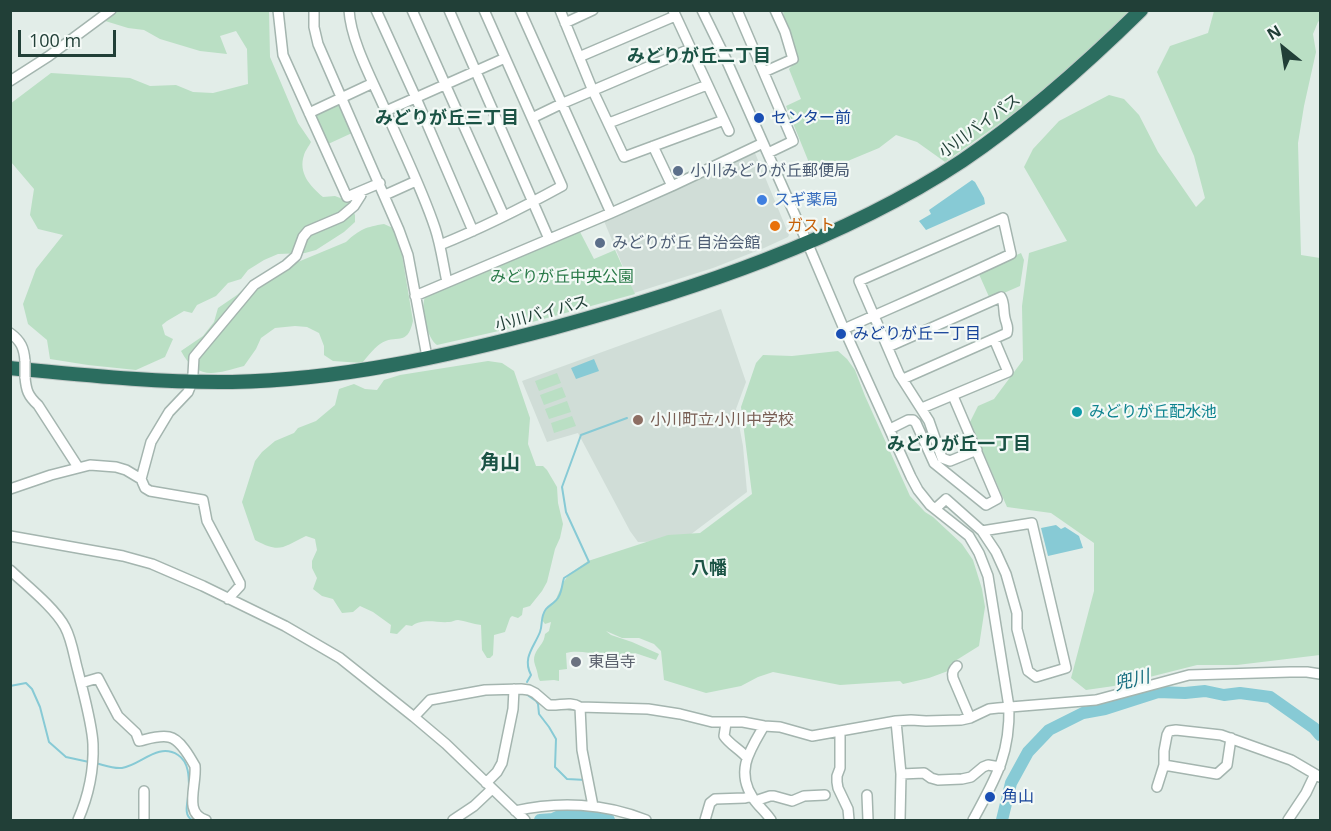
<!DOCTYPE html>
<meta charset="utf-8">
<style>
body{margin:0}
#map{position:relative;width:1331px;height:831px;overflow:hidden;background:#e2ede8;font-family:"Open Sans",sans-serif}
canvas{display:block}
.frame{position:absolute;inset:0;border:12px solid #213f37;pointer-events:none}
.north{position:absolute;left:1253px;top:18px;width:60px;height:60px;-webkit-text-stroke:4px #f3f9f6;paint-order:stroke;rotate:330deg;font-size:16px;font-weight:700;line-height:24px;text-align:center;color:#213f37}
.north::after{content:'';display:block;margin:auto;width:21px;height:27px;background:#213f37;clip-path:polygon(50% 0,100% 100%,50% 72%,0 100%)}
.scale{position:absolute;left:18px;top:30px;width:98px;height:27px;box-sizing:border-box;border:3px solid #213f37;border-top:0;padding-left:8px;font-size:18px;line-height:21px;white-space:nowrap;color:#213f37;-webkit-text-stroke:4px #f3f9f6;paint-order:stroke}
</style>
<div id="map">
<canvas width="1331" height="831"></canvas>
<div class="frame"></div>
<div class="north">N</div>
<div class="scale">100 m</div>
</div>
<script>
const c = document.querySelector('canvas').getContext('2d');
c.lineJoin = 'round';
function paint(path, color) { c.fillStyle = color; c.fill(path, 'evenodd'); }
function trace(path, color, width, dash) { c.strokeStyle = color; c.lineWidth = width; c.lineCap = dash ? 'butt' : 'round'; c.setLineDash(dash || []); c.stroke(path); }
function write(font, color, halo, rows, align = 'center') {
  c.font = font + ' "Open Sans","Noto Sans JP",sans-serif'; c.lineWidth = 4.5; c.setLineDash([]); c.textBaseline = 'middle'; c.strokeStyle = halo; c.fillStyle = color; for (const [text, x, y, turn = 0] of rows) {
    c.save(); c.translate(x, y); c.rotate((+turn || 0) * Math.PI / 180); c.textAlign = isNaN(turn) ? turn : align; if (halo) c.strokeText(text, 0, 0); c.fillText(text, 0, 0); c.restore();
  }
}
const built = new Path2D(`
 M755,153L789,235L788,237L764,248L713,268L634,293L604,221Z
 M721,309L746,382L736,409L743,446L747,492L682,541L638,542L630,531L578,433L547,442L522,381Z`);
const green = new Path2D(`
 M116,11H269L270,57L298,123L311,142C309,146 305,151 304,155C298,173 310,186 323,197L335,196L348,201L355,215V222L344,232L316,250L305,253L278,254L264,260L248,270L241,279L228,283L216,296L197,305L192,313L184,311L167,321L162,325L165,335L173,339L165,357L136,370L88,365L50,359L47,340L28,324L23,304L36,269L63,235L38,229L30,215L34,189L11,162L10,104L51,73L130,78L150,86L176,85L193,92L213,93L248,84L247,49L236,31L220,36L227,54L200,51L160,39L144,30L128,28L102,20Z
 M783,11H1137L1057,83L945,162L917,142L896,135L879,148L814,175L786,106L801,99L789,69L796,61L786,31Z
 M1214,11H1320V20L1318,22L1313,34L1316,52L1304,106L1298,143L1301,255L1320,258V655L1237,665H1197L1114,686L1086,690L1071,678L1094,591V543L1051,513L1007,507L970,422L978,406L994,399L1023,360L1022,306L1029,253L1067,241L1024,167L1033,149L1059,121L1109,95L1124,99L1139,115L1158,152L1196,207L1205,198L1194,156L1157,72L1170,46L1208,33Z
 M335,103L339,105L352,133L326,145L314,115Z
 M384,224L395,229L400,243L413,321C407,348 396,333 380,344C373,349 367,357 362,363L333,361L324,355V346L319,333L307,327L295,326L275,328L261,338L256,349L244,366C215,374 197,381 181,351L203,336L214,322L218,308L237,295L252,281L346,242C360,229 366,227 384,224Z
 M579,230L594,259L615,250L635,294L503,330L437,345C427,338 420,309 425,297Z
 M1021,253L1024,260L1020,286L990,299L978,272Z
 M838,351L847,359L855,370L865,396L910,496L925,512L933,517L962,544L973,560L982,589L985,607L979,646L955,661L948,671L929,678L903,684L900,681L840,685L773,672L758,677L741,686L706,693L664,680L661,651L654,644L639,638H622L606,631L611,635L632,642L659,654L656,660L635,653L623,664C610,656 581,649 566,653L567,669L559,670V681L554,680L540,681C538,678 538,675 537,671C535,664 532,660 536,652C540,645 544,643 545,634L549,631L551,622L545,624L542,620L544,611L556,599L563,583L569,574L588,561L668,535L700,533L752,494L741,407L756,363L763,355L792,356Z
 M488,361L502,363L514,371L530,418L528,444L536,466H543L547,470L557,487L558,503L563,524L560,538L555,549L547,582L542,591L530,606L523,608L522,615L518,618L512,616L510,618L505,632L494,635L493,655L490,658H487L482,650L481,625C473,624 465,621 458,620C455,620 452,622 449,622C436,623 423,618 412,626L406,625L397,634L390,633L391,625L373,612L360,606L353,612L342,613L333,599L322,596L313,589L317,578L312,568V561L317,550L315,539L306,536C282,547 281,554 255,540L242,502L255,461L262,452L275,441L294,433L298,428L316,421L335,405L339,389L354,384L365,389L377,390L384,380L400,375Z
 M557,373L561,383L539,391L535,381Z
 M562,387L566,397L544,405L540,395Z
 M567,401L571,412L549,419L545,409Z
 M572,416L576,426L554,433L551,423Z`);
const water = new Path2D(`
 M972,180L975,182L984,198L985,204L926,230L919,221L931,214L929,210Z
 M594,359L599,371L576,379L571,368Z
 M1056,525L1061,529L1065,527L1079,536L1083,548L1048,556L1041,528Z`);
const stream = new Path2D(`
 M527,682L531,675C522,658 534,647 540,632C543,624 540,617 546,609C549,605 557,602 559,596C562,591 562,584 564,578L589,562L566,512L562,487L581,435L627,418
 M10,686L26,683L32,689L40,707L49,742L66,757L89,762
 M526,694L536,701L538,704L539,714L549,727L556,739L555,767L567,779L586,780
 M95,763C104,765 112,769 122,768C141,765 158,742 178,755C189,762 189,777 189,789
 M188,797C187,806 184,815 192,820`);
const river = new Path2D(`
 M540,820L553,819L566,813L594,814L604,817L609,820
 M1002,820L1011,783L1028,752L1049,730L1083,713L1105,709L1158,692L1185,693L1205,691L1224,695L1240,693L1270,697L1314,728L1320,735`);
const minor = new Path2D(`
 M278,10L283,55L347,197L380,183
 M314,10V27L318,44L399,230L408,255L427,357
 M349,10C351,43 374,83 387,114C403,151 422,189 435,228C441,246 443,264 447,282
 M376,10L416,98L473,231
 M412,10L504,216
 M449,10L549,239
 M520,10L611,213
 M560,10L593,91L624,157L724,120
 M673,10L729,131
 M702,10L725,57L807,242L844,329L911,477L918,490L930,505L969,536L979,553L988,576L1009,707C1010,756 995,779 973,820
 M737,10L793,141L768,153
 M565,23L593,10
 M579,57L675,16
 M764,72L793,59L785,32L775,10
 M10,81L49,56L111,10
 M386,111L505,58
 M309,113L373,83
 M532,118L561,104L690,49
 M609,123L707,85
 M653,146L672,186
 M385,195L416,181
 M440,245C482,228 522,208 562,186L484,10
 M415,296L611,213L672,186L763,143
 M844,329C900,304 956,280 1011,254L1003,218L859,281L899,374L929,421L942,458L950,461L977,450
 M10,333C21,341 24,348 25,361
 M888,347L1001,297C1005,304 1003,310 1005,318C1006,324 1009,326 1007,333L903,379
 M25,377C26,390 28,396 38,405L78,467
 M922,408L1008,372L994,339
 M890,429L908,420H913L916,423L934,463L986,505L997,499L953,396
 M141,479L151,442L169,412L188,392L190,387L193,374L194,357L254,285L286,265L296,256L303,237L308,231L341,217L354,206L361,195L360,192
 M10,489L51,475L90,465L116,467L126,470L141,479L145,488L150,491L203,500L207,521L240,583V586L228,599
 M935,509L946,499L982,531
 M1032,523L1066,668L1036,677L1028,671L1017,629V613L1006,574L996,552L982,531Z
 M10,536L123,556L152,564L203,586L285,626L340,658L414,717L446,744L525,820
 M10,570C26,585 55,608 65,627C72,640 74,657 78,671C83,692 92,723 93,744C94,770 88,797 78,820
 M957,666C953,670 952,672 953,678L970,718
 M81,683L98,678L118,716L136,733L139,741C148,739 159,735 169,737C180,739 190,757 195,766C197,785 183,814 206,820
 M580,707L582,750L593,806
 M414,717L430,700L485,690L521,689L529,690L535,693L549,705C560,706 570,701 580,707L648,709L680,714L712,722H743L764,726L780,727L812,736L896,721L911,720L926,721L961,720L970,718L989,709L998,708L1096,700L1189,675L1290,672H1307L1320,674
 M896,721L901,774L900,820
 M726,723L724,736C730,745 741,750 747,758
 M764,726C750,750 735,771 753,798C758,806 766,812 771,820
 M840,732V768L837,776V782L838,788L848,809L849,820
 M1164,765L1217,774L1227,765L1231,738
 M901,774L924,773L931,778L938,780L962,779L971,777L983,767L988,765L1000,767
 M486,783L497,772L502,763L513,709L514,689
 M1157,787L1164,765V751L1167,735L1169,731L1176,730L1221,735L1291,760L1320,777
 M144,791V820
 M867,795L868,820
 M755,801L770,796H774L792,801L804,796L825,795
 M515,811C558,801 605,803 646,820
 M453,820L474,806L492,789
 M705,820L710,803L715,799L745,798L752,796
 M1288,820L1306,793L1315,774`);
const highway = new Path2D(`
 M10,368C84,375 158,383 232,382C340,380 448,356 553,328C692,290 841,241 962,161C1027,117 1085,65 1141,10`);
const minorBridge = new Path2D(`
 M25,377V361`);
const markers = [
 [759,118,6,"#1a4fb4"],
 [678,171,6,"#5c6f8a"],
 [762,200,6,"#3f7fe0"],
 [775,226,6,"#e8710a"],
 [600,243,6,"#5c6f8a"],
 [841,334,6,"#1a4fb4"],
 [1077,412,6,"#0f9aa8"],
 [638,420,6,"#8d6e63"],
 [576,662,6,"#6b7280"],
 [990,797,6,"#1a4fb4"]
];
const transitNames = [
 ["センター前",771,118],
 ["みどりが丘一丁目",853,334],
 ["角山",1002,797]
];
const streetNames = [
 ["小川バイパス",980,126,-36],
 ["小川バイパス",542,314,-15]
];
const serviceNames = [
 ["小川みどりが丘郵便局",690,171],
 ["みどりが丘 自治会館",612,243]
];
const shopNames = [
 ["スギ薬局",774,200]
];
const foodNames = [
 ["ガスト",787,226]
];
const parkNames = [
 ["みどりが丘中央公園",562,277]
];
const cultureNames = [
 ["みどりが丘配水池",1089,412]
];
const educationNames = [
 ["小川町立小川中学校",650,420]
];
const worshipNames = [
 ["東昌寺",588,662]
];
const neighbourhoodNames = [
 ["みどりが丘二丁目",699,57],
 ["みどりが丘三丁目",447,119],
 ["みどりが丘一丁目",959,445],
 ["八幡",709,569]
];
const waterNames = [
 ["兜川",1132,681,-14]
];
const quarterNames = [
 ["角山",500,463]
];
paint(built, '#d0ddd7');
paint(green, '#badfc4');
paint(water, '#87cad5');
trace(stream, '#87cad5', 2);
trace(river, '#87cad5', 12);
trace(minor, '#a4b5af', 12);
trace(highway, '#c1c9c7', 16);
trace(minor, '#fff', 9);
trace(highway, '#2b6d5f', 14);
trace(minorBridge, '#a4b5af', 12, []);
trace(minorBridge, '#fff', 9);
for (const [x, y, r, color] of markers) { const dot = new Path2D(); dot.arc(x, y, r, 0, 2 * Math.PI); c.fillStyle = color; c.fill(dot); trace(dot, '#f3f9f6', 2); }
write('16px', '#164399', '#f3f9f6', transitNames, 'left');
write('16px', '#213f37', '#f3f9f6', streetNames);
write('16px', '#4e5e75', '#f3f9f6', serviceNames, 'left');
write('16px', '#366cbe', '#f3f9f6', shopNames, 'left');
write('16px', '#c56008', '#f3f9f6', foodNames, 'left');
write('16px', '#287947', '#f3f9f6', parkNames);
write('16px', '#0d838f', '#f3f9f6', cultureNames, 'left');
write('16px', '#785e54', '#f3f9f6', educationNames, 'left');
write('16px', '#5b616d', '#f3f9f6', worshipNames, 'left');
write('bold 18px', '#1b5345', '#f3f9f6', neighbourhoodNames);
write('italic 18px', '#176e7f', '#f3f9f6', waterNames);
write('bold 20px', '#1b5345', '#f3f9f6', quarterNames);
</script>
